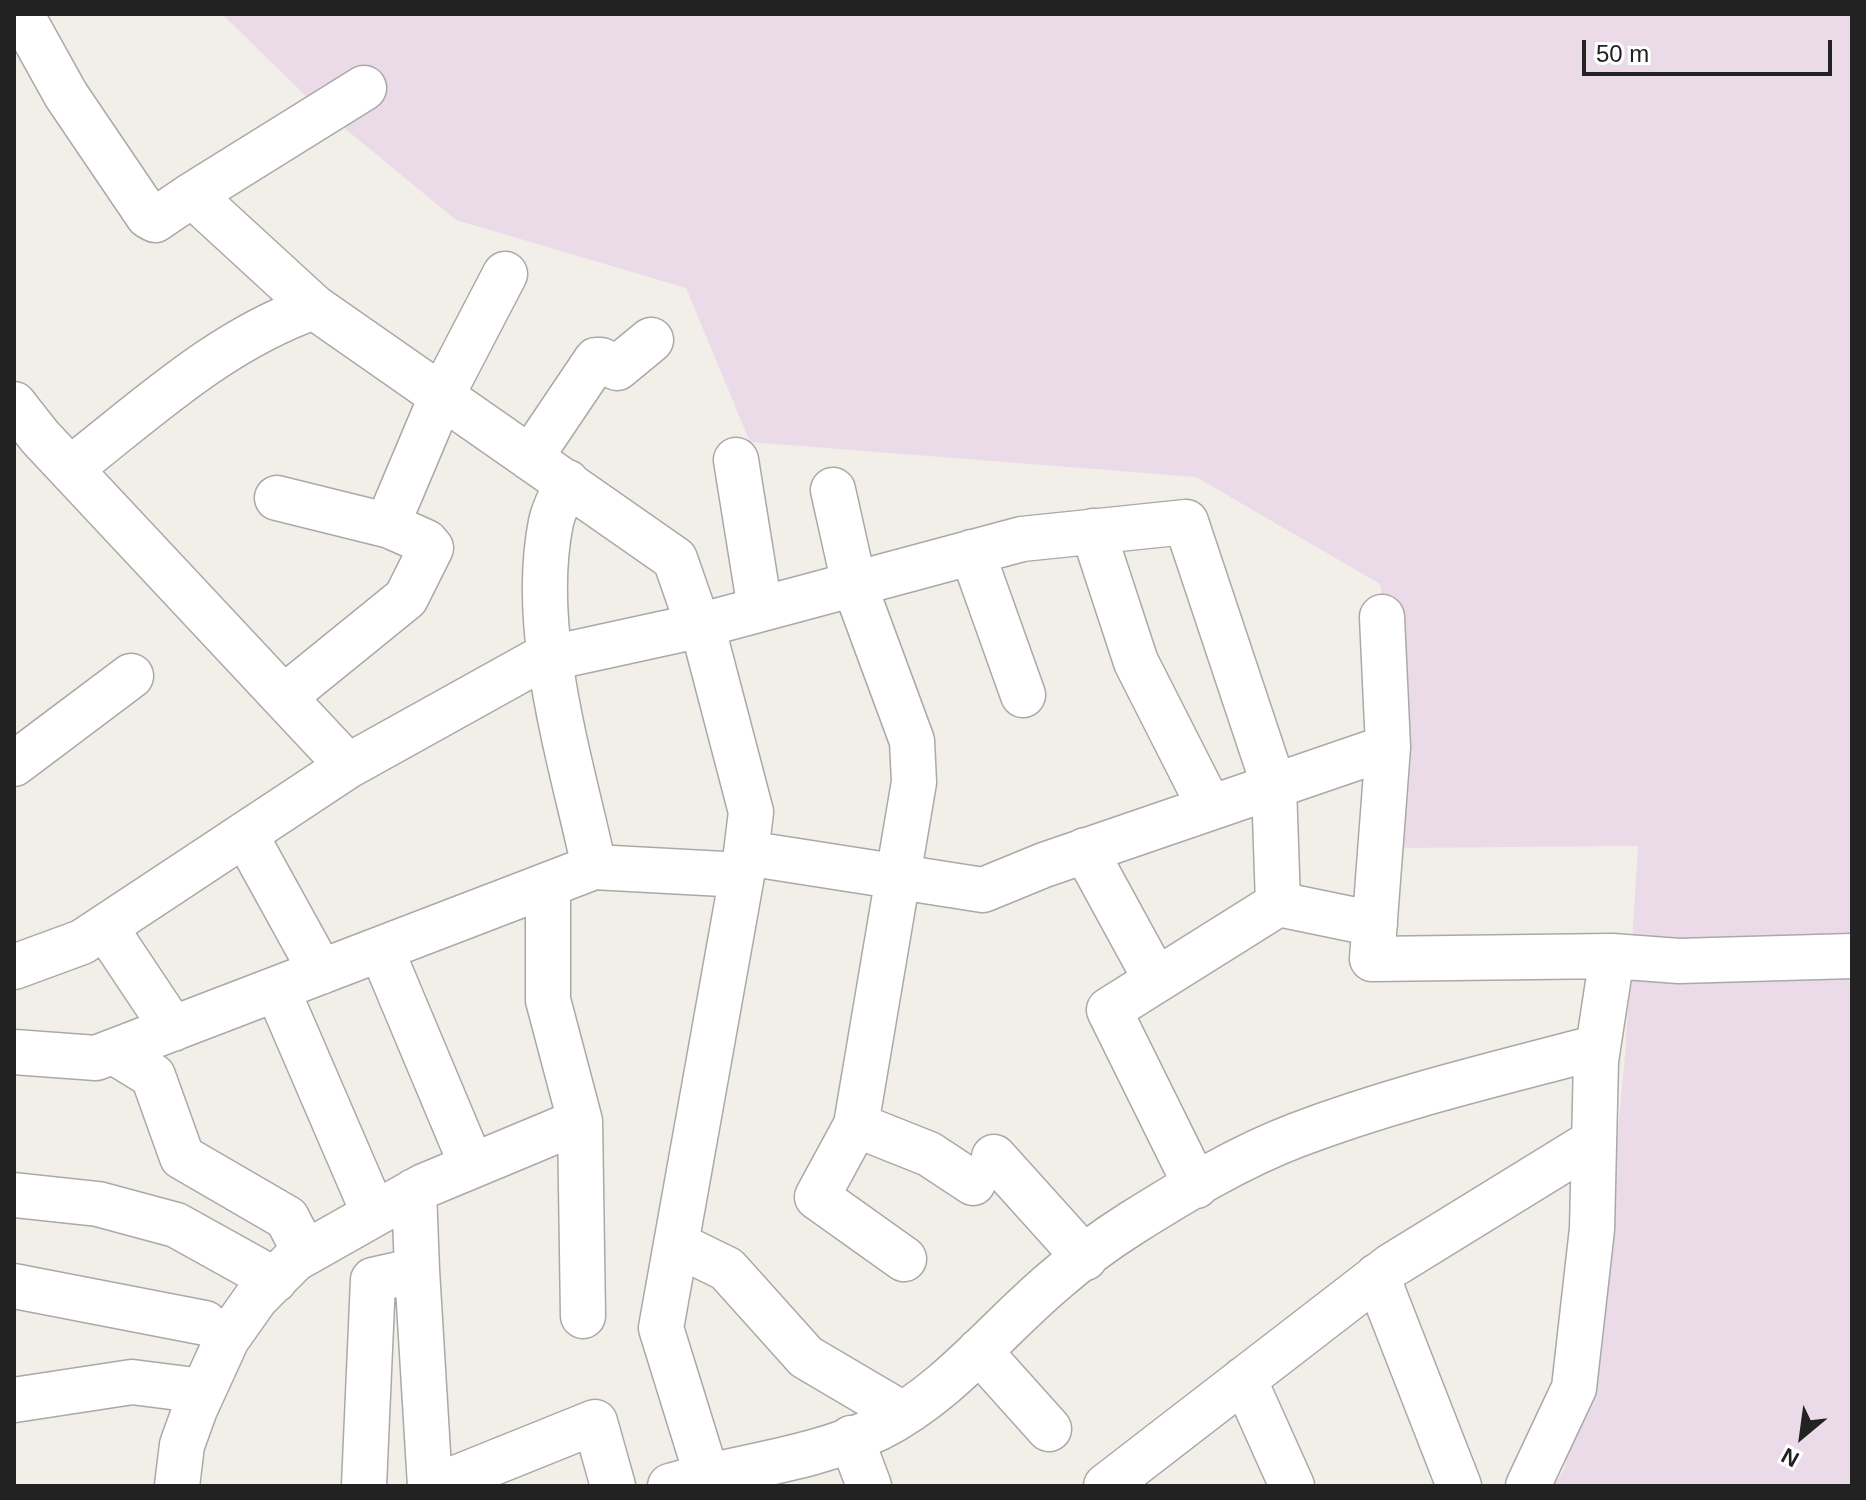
<!DOCTYPE html>
<style>
body{margin:0}
#map{position:relative;width:1866px;height:1500px;overflow:hidden;background:#f2efe9;font-family:Helvetica,sans-serif}
canvas{display:block}
.frame{position:absolute;inset:0;border:16px solid #222;pointer-events:none}
.north{position:absolute;left:1762px;top:1396px;width:80px;height:80px;-webkit-text-stroke:6px #fff;paint-order:stroke;rotate:209deg;font-size:22px;font-weight:700;line-height:32px;text-align:center;color:#222}
.north::after{content:'';display:block;margin:auto;width:28px;height:36px;background:#222;clip-path:polygon(50% 0,100% 100%,50% 72%,0 100%)}
.scale{position:absolute;left:1582px;top:40px;width:250px;height:36px;box-sizing:border-box;border:4px solid #222;border-top:0;padding-left:10px;font-size:24px;line-height:28px;white-space:nowrap;color:#222;-webkit-text-stroke:6px #fff;paint-order:stroke}
</style>
<div id="map">
<canvas width="1866" height="1500"></canvas>
<div class="frame"></div>
<div class="north">N</div>
<div class="scale">50 m</div>
</div>
<script>
const c = document.querySelector('canvas').getContext('2d');
c.lineJoin = 'round';
function paint(path, color) { c.fillStyle = color; c.fill(path, 'evenodd'); }
function trace(path, color, width, dash) { c.strokeStyle = color; c.lineWidth = width; c.lineCap = dash ? 'butt' : 'round'; c.setLineDash(dash || []); c.stroke(path); }
const industrial = new Path2D(`
 M222,14H1852V1486H1553L1564,1470L1599,1327L1625,1056L1638,846L1393,848L1386,618L1380,584L1196,477L750,442L686,288L456,220L309,99Z`);
const minor = new Path2D(`
 M21,14L66,95L148,216L155,220L192,195L314,307L675,559L698,625
 M192,195L364,88
 M14,404L40,437L348,766L537,661L702,625L1022,539L1186,522L1274,786L1278,904L1109,1010L1196,1186
 M530,458L596,360H601L617,368L651,340
 M736,460L760,609
 M70,469C147,409 220,340 314,307
 M567,482C562,495 554,508 551,522C529,631 571,760 594,867
 M833,490L854,584L912,741L914,782L856,1125L817,1197L904,1259
 M277,498L390,526
 M1093,531L1136,662L1210,808
 M972,552L1023,695
 M1382,617L1388,747L1372,959L1612,956L1679,961L1852,956
 M702,625L751,812L746,853L661,1328L710,1486
 M284,697L406,598L431,548L426,542L390,526L391,516L442,395L505,274
 M14,764L131,676
 M245,834L321,972
 M1085,850L1156,980
 M746,853L983,890L1044,865L1388,747
 M548,885V1000L580,1121L583,1316
 M1278,904L1375,924
 M105,927L173,1029
 M381,949L472,1166
 M14,967L82,942L348,766
 M277,989L374,1214
 M14,1052L96,1058L594,867L742,875
 M114,1052L153,1076L182,1157L287,1218L305,1253
 M856,1125L929,1154L973,1183
 M994,1157L1085,1258
 M14,1195L98,1204L176,1225L275,1280
 M676,1244L727,1269L806,1357L901,1413
 M417,1270L430,1486
 M1377,1276L1459,1486
 M14,1286L205,1323
 M979,1351L1049,1429
 M1244,1379L1292,1486
 M14,1400L132,1382L203,1391
 M851,1438L869,1486
 M177,1486L182,1445L195,1409L227,1339L256,1298L295,1259L424,1186L580,1121
 M364,1486L373,1280L417,1270L414,1191
 M436,1486L595,1422L613,1486
 M670,1486C739,1466 813,1460 879,1428C948,1393 996,1330 1054,1281C1078,1260 1105,1240 1132,1223C1183,1191 1239,1157 1297,1135C1394,1098 1497,1074 1598,1047
 M1106,1486L1391,1266L1594,1141
 M1528,1486L1574,1388L1592,1229L1596,1061L1612,956`);
paint(industrial, '#ebdbe8');
trace(minor, '#a9a9a9', 47);
trace(minor, '#fff', 44);
</script>
